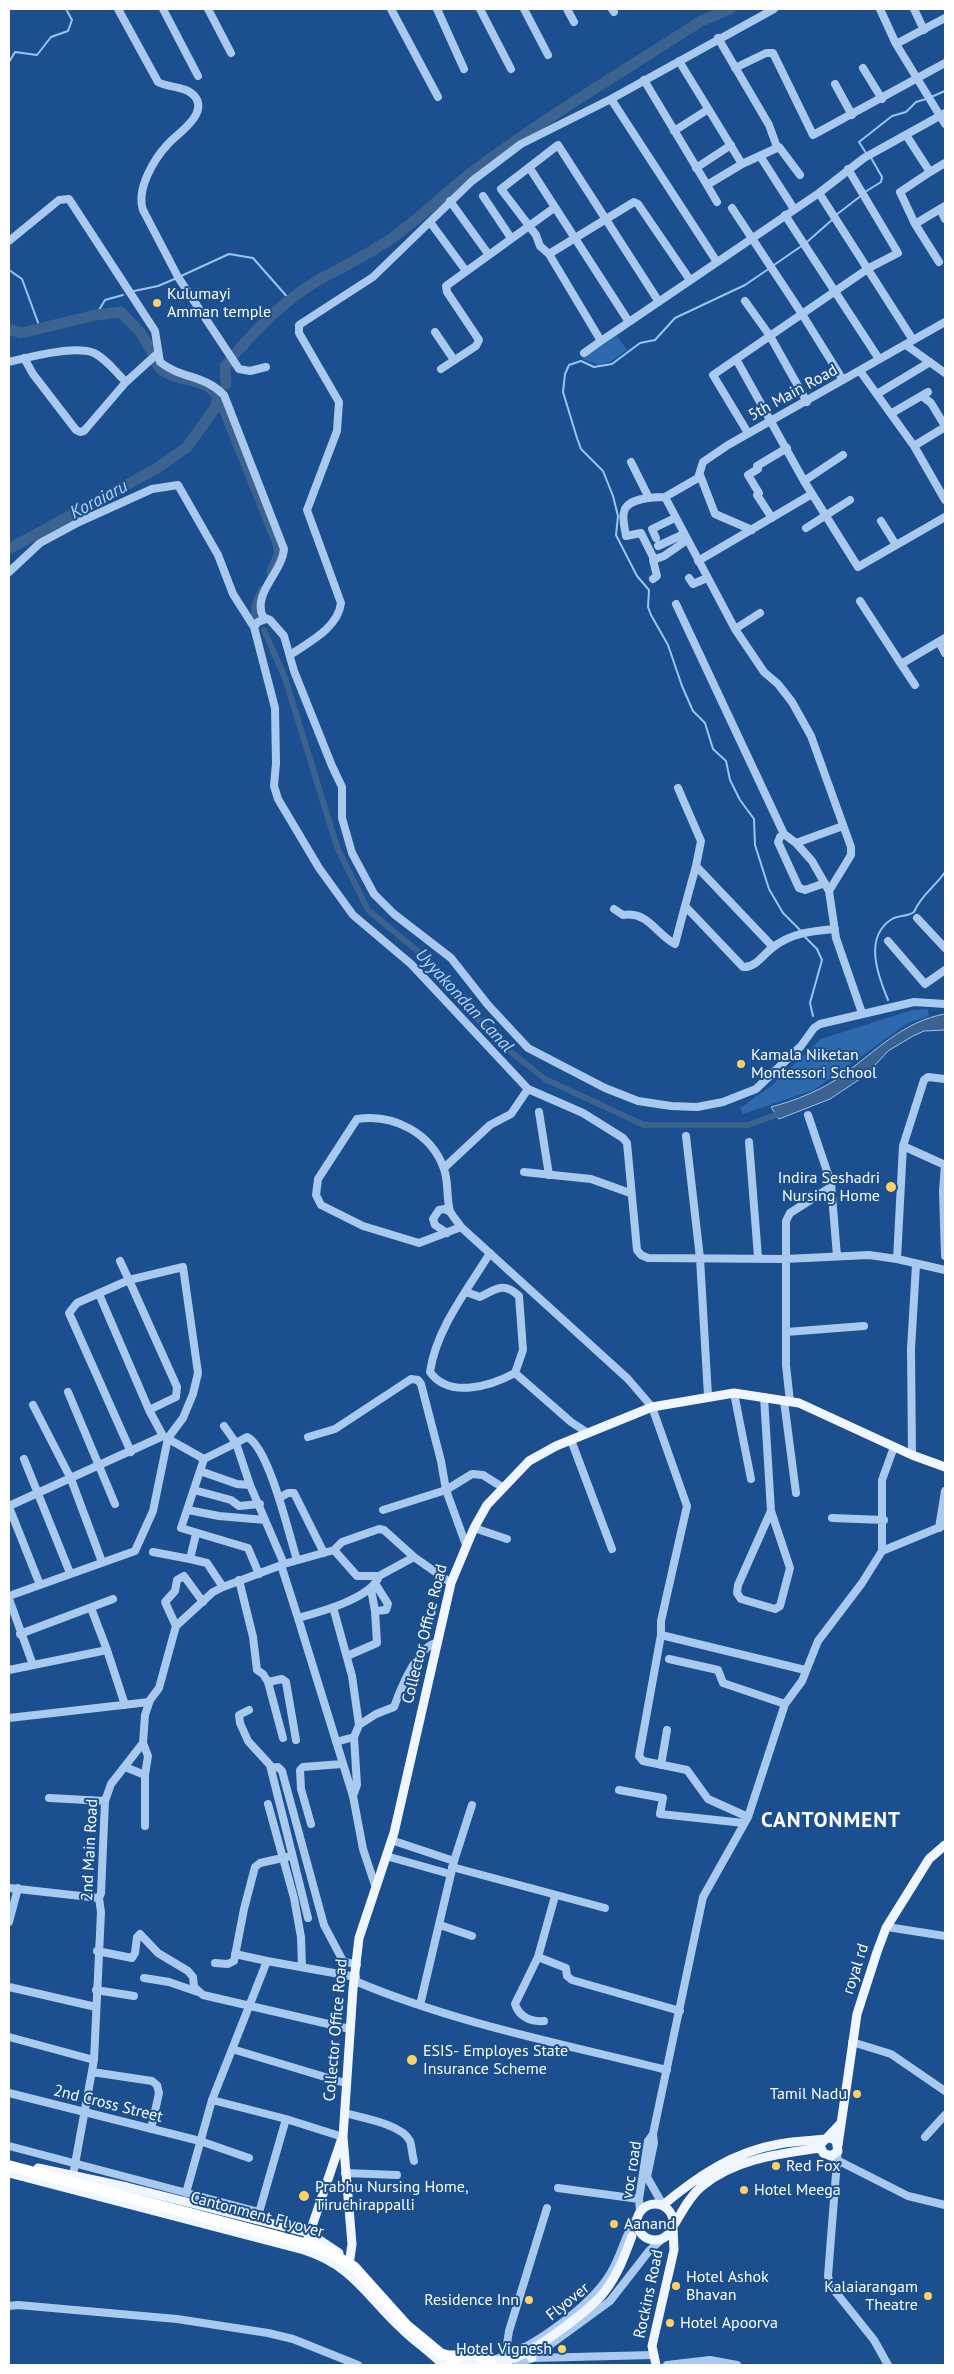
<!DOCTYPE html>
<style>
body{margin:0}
#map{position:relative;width:954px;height:2374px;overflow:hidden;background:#1b4f8f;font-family:"PT Sans",sans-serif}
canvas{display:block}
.frame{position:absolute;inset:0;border:10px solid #fff;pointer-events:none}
</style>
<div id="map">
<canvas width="954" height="2374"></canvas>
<div class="frame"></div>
</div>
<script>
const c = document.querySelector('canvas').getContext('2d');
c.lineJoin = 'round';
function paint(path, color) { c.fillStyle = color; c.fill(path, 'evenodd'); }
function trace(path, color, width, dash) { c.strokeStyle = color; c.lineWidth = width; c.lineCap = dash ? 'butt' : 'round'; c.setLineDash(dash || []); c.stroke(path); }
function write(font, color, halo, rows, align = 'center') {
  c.font = font + ' "PT Sans",sans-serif'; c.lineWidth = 4; c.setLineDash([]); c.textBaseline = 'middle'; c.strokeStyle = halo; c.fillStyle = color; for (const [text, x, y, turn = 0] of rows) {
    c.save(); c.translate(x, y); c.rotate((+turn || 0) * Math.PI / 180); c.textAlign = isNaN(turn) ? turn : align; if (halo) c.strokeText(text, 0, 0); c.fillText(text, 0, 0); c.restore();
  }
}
const green = new Path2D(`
 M617,336L627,350L610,362L599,365L582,359Z
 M928,1009L929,1016L908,1023L814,1090L743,1114L740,1108L771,1086L821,1039L912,1010Z`);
const water = new Path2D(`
 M945,1014V1030L924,1031L913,1036L888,1051L866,1075L830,1099L779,1119L771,1107C797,1100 822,1090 844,1074C877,1050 904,1021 945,1014Z`);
const stream = new Path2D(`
 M9,62L15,52L37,55L51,37L68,31L72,20L66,9
 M931,97L945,91
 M866,153L859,142L892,116L906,112L916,102L926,99
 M865,192L881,182L882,177L870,156
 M836,215L862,195
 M807,242L833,219
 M774,265L803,245
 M770,268L745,285L675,318L655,340L640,343L612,364L594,367L581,361L569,365L565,374L563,392L577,438L581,449L603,471L613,496L618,516L616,535L637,576L649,590L648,607L651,615L668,645L682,686L693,711L705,723L713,749L726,761L730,780L740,800L754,819L755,845L769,889L783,913L801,931
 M9,270L22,279L40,328
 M181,276L229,254L253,258L290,300
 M134,291L158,286L177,278
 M96,315L105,300L123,295
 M803,935L817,949L822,960L810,1003L813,1016
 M888,1000C878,976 863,937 892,919C899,915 907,917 914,912C921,895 935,887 945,872`);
const canal = new Path2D(`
 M264,630L285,678L337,847L368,910L426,958L497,1041L545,1079L644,1125H748L784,1112`);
const river = new Path2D(`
 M9,329L21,333L96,315L121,312L140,332L152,352
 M155,360C163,382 194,376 210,388C215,392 219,398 222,404L277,541L280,553L272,572
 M226,384L225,366C251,334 281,302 317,281C342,267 368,255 392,238C420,218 444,194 471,173C544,118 624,71 701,21L730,9
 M9,549L159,467L187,447L215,408L218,398
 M256,620L257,605L263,591`);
const minor = new Path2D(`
 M118,9L158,82C167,88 187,85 196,98C207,115 177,134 168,144C154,159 136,189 143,210L178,277L239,369L250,371L266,367
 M163,9L198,76
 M208,9L231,53
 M391,9L438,97
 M437,9L464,69
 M480,9L511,69
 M524,9L548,55
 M567,9L574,22
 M612,9L614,12
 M880,9L896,44
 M914,9L924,30
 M945,18L896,44L945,124
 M718,38L769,125L777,147
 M679,61L742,164
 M735,68L766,53H773L813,135L945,63
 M863,68L882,99
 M644,80L707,185L742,164L779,147L800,175
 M835,84L852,115
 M611,99L717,262
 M674,131L707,110
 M906,135L930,172L945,163
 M760,156L794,209
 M529,167L629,322
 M696,168L731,145
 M707,185L717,202
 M819,193L913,340
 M483,196L511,238
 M450,201L489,255
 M732,208L802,314L843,380
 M940,209L945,219
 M785,215L879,359
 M430,222L466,271
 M915,224L900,192L930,172
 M9,241L59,200L69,199L155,331L160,362C181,379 203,374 224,395L284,549C282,573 252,593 263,617L270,620L284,636L294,671L332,766L342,787V818L352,853L374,894L394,914L451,958L488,1005L528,1048L605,1088L638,1101L671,1106L697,1107L723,1102L756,1089L801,1046L814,1028L820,1024L914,1002L945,1004
 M549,254L634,202L638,204L690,280
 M939,262L915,224L945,206
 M745,301L770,336L807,402
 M659,302L558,145L501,189L536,235L540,246L549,254L601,341L819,193L864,158L945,113
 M435,332L454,360
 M906,345L945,373
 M584,353L601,341
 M24,358L33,374L76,430L80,432L84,431L126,382
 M736,359L804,481L858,567L945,517
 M9,362C29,357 75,345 94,353C107,359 116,373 126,382L158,353
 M441,369L476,346L479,340L447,292L446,286L554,208
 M860,371L914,446
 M877,394L930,362
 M922,396L931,403L945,426
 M892,413L928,392
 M945,427L914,446L945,500
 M748,433L713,375L869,268L898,253L848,169
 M631,462L648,496
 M700,475L715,514L752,530
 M804,481L843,455
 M665,497L735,629L764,672L778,684L792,702L811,736L851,847V855L829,891L836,938L862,1013
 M665,497L698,478L703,462L728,445L945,322
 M772,518L757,495L759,493L748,475L758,469L757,466L787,448
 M881,521L896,545
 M806,528L850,500
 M656,538L652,529L675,518
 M658,546L684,534
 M654,559L641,533L626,536C625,529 622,519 624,512C626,498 655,497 665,497
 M698,561L812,494
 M9,572L40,543L79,522L152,489L178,485L218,555L233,594L254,627
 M689,578L693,584L707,578
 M653,579L657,576L653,560L664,556L687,540
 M860,601L901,664L945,638
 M676,604L784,834L796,843
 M266,619L258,622L254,627L275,708L276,763L274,786L278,799L319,868L353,915L411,964L528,1089L583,1113L623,1138L627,1143L637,1250L641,1255L648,1258L785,1259L869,1255L897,1259L945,1270
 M735,629L760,613
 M939,642L945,653
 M290,655C309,642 338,628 341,603L307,510L337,431L339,402L299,333V325L373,277L472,181L521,144L611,99L774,9
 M901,664L915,685
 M678,788L701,841L696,866
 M784,834L780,837L778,842L799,888L805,890L825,883
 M829,891L812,861L796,843L843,826
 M614,909L623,915C648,911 656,934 675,944L685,906
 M917,918L945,948
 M888,941L925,984L945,970
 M773,947L696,866L685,906L743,967C755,968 763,955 772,948C791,933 811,931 835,929
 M539,1112L549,1175
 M686,1136L700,1258L708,1396
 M749,1142L758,1257
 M903,1146L924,1080L928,1077L945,1079
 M945,1164L943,1191L945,1256
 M444,1168L490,1125L511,1114L528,1089
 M524,1172L591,1179L630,1193
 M831,1183L837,1256
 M461,1227C458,1222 452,1216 450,1211C446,1197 449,1183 444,1169C432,1134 394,1113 357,1119L318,1179L316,1195L321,1205L363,1226L419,1243L461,1227L628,1379L652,1407L687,1506L661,1621V1635L639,1756L643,1761L687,1770L708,1799L748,1817
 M447,1233L435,1225L433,1219L439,1210L445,1209L450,1212
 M490,1253C468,1289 436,1329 430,1372C449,1399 491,1386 515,1373L571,1422L588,1433
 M897,1259L903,1146L945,1165
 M466,1292L480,1297C497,1288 504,1282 519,1296L523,1350L515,1373
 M99,1294L149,1410
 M786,1332L864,1326
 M68,1392L115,1504
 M734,1393L751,1479
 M764,1397L771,1511L738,1585L737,1593L741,1599L775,1609L780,1606L790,1568L771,1511
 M784,1401L796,1493
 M790,1402L786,1365V1221L790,1213L831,1187V1183L808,1115
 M33,1405L71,1479L102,1562
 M224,1426L236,1443L247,1437C269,1447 289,1535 297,1560
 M308,1437L335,1429L411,1379L418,1380L421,1384L441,1461L446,1490L466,1545
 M571,1440L612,1549
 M131,1452L69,1313L77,1303L129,1280L177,1387L176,1397L149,1410L163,1436
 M912,1455L911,1349L916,1265
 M24,1459L70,1573
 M204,1459L181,1528L248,1548L259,1574
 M200,1471L237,1484L250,1485
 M194,1490L231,1500L239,1506L260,1504
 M279,1498L288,1493H294L324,1553
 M9,1506L163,1436L204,1459L236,1443L250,1485L284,1564
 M9,1507L40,1585
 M188,1510L219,1516L265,1520
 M383,1510L446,1490L472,1474L483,1475L502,1487
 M832,1518L884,1520
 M474,1528L507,1539
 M939,1528L945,1491
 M334,1550L342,1542L379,1529L384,1530L414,1557
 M882,1551V1480L894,1447
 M153,1552L190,1559L196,1534
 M190,1559L207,1563L223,1587
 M281,1565L298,1618C320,1612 372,1598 379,1576
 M239,1580L253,1637L257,1670L263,1674L268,1682L283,1738
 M371,1589L375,1611
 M9,1596L135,1551L153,1511L168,1438L183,1418L193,1394L198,1373L183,1267L129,1280L120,1261
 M9,1599L33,1665
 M333,1607L352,1676L359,1725L354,1737L357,1785L353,1796
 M91,1608L107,1650
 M298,1618L353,1796L363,1849L375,1885
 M176,1626L165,1602L175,1591L177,1580L184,1576L203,1602
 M20,1634L113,1599
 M661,1635L805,1670
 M347,1656L377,1643L375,1611L386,1610L388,1604L376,1585
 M669,1659L718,1670L723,1683L785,1704
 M9,1670L107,1650L125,1705
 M268,1682L282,1679L286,1682L296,1740
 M249,1710L239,1715L240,1723L248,1741L270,1765L308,1918
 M9,1718L149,1702
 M359,1725L376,1714L394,1707C400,1690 418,1645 437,1643
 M336,1742L354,1737
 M143,1743L148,1756L145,1775V1826
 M661,1765L667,1730
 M125,1767L145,1775
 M271,1768L278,1767L282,1771L324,1925L343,1961L357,1965
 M619,1790L663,1798L660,1814L744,1823
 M49,1798L105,1801
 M268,1804L294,1898L301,1937L302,1967
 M311,1824L301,1789L300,1770L303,1767L342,1764
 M391,1840L454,1861L472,1805
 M386,1856L450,1874
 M452,1867L605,1908
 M9,1888L99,1898
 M555,1896L538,1957L566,1968L567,1976L572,1980L680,2011
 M9,1922L18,1888
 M440,1925L472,1936
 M887,1927L945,1936
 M97,1951L132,1958L135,1953L137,1937L140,1934L158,1953L188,1971L193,1977L194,1987L203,1995L350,2029
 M235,1954L267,1961
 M538,1957L515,2004C519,2017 531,2022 544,2021
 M215,1963L228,1964L234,1961L244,1909L255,1867L260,1863L287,1857
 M144,1978L169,1982L198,1992
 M355,1981C454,2023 563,2044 667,2070
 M9,1987L96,2007
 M96,1990L134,1996
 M420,2005L454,1861
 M9,2037L94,2060
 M852,2042L891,2054L945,2091
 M232,2049L345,2083
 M92,2072L152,2081L157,2085L159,2093L151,2129
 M9,2093L200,2141L249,2158
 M212,2100L286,2119L343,2137
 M345,2113C362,2118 402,2124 410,2141C412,2147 412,2155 414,2161
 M925,2137L945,2115
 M9,2146L259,2212
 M838,2148L828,2276L830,2285L874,2340L888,2365
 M835,2159L908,2196L945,2205
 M345,2173L397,2175
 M73,2175L94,2060L101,1912L99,1898L101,1893L105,1801L111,1784L143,1743L145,1715L150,1700L159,1688L176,1626L213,1592L223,1587L284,1564L334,1550L357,1576H379L414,1557L451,1583
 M558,2188L639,2199
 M186,2193L212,2100L267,1961L356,1977
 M663,2205L647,2177L654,2143L653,2134L703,1897L748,1817L785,1704L802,1681L818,1641L862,1583L882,1551L945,1525
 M640,2211L639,2199L648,2141L653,2134
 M258,2216L286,2119
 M9,2306L18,2305L177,2319L268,2333L293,2339L358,2365
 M505,2357L509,2331L547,2208
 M498,2358C533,2349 591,2305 610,2274C622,2255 625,2233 638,2216
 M532,2358L654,2355
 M517,2365L532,2358L610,2301L649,2251L662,2239
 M667,2365L710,2360L737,2365`);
const major = new Path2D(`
 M828,2138L836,2140L838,2151L831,2156L823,2153L820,2145L840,2124
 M838,2145L857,2014L877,1952L886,1928L929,1859L945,1845
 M38,2168L127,2187L309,2233L339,2253
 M9,2173L304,2250C354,2266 366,2296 402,2329C415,2342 431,2352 443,2365
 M637 2222a18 18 0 1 1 36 0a18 18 0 1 1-36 0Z
 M663,2205C698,2176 733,2152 779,2144C794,2141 810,2141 825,2139
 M674,2225C682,2212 689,2197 701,2187C734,2159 779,2154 820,2148
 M308,2238L341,2141
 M348,2272L352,2244L343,2137L353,1989L359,1938L394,1833L451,1583L474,1528L487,1505L529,1461L556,1446L652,1407L734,1393L799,1403L912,1455L945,1467
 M523,2348L532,2358
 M455,2359L471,2361
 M466,2362H476L481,2365
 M656,2365L652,2346L674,2250L673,2228`);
const majorBridge = new Path2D(`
 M483,2357C492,2360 500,2362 509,2360C531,2354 591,2310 605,2291C618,2274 625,2255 632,2236`);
const highwayBridge = new Path2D(`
 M10,2166L310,2245L329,2252L354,2267L406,2325L441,2354L449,2356H460
 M449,2365C460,2351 480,2350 491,2365`);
const markers = [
 [157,303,5,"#ffd166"],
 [741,1064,5,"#ffd166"],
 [891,1187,6,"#ffd166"],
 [412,2060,6,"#ffd166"],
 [857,2094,5,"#ffd166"],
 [776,2166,5,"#ffd166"],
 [744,2190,5,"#ffd166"],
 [304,2196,6,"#ffd166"],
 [614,2224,5,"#ffd166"],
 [676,2286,5,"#ffd166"],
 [928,2296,5,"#ffd166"],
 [529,2300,5,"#ffd166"],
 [670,2323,5,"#ffd166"],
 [562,2349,5,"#ffd166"]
];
const poiNames = [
 ["Kulumayi",167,294],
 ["Amman temple",167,312],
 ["Kamala Niketan",751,1055],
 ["Montessori School",751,1073],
 ["Indira Seshadri",880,1178,"right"],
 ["Nursing Home",880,1196,"right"],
 ["ESIS- Employes State",423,2051],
 ["Insurance Scheme",423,2069],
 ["Tamil Nadu",847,2094,"right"],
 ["Red Fox",786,2166],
 ["Prabhu Nursing Home,",315,2187],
 ["Tiruchirappalli",315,2205],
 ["Hotel Meega",754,2190],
 ["Aanand",624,2224],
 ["Hotel Ashok",686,2277],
 ["Bhavan",686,2295],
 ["Kalaiarangam",918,2287,"right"],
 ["Theatre",918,2305,"right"],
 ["Residence Inn",519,2300,"right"],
 ["Hotel Apoorva",680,2323],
 ["Hotel Vignesh",552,2349,"right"]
];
const streetNames = [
 ["5th Main Road",793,393,-29],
 ["Collector Office Road",425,1634,-76],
 ["2nd Main Road",90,1850,-87],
 ["royal rd",856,1969,-72],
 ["Collector Office Road",336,2030,-85],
 ["2nd Cross Street",108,2104,14],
 ["voc road",632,2170,-81],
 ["Cantonment Flyover",257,2215,15],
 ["Rockins Road",649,2294,-78],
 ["Flyover",568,2302,-39]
];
const waterNames = [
 ["Koraiaru",99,500,-28],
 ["Uyyakondan Canal",464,1001,47]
];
const districtNames = [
 ["CANTONMENT",831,1821]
];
paint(green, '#2e69ad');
paint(water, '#3c6290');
trace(water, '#9cc4f0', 1);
trace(stream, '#9cc4f0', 2);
trace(canal, '#3c6290', 6);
trace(river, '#3c6290', 11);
trace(minor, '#a9c9ee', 8);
trace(major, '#f0f6ff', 9);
trace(majorBridge, '#f0f6ff', 9);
trace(highwayBridge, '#fff', 11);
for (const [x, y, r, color] of markers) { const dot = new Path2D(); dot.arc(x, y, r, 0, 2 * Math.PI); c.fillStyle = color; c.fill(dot); trace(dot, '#1b4f8f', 2); }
write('16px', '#fff', '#1b4f8f', poiNames, 'left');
write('16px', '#fff', '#1b4f8f', streetNames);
write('italic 18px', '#b5d3f5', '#1b4f8f', waterNames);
c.letterSpacing = '1px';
write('bold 21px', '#fff', '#1b4f8f', districtNames);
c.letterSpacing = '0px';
</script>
